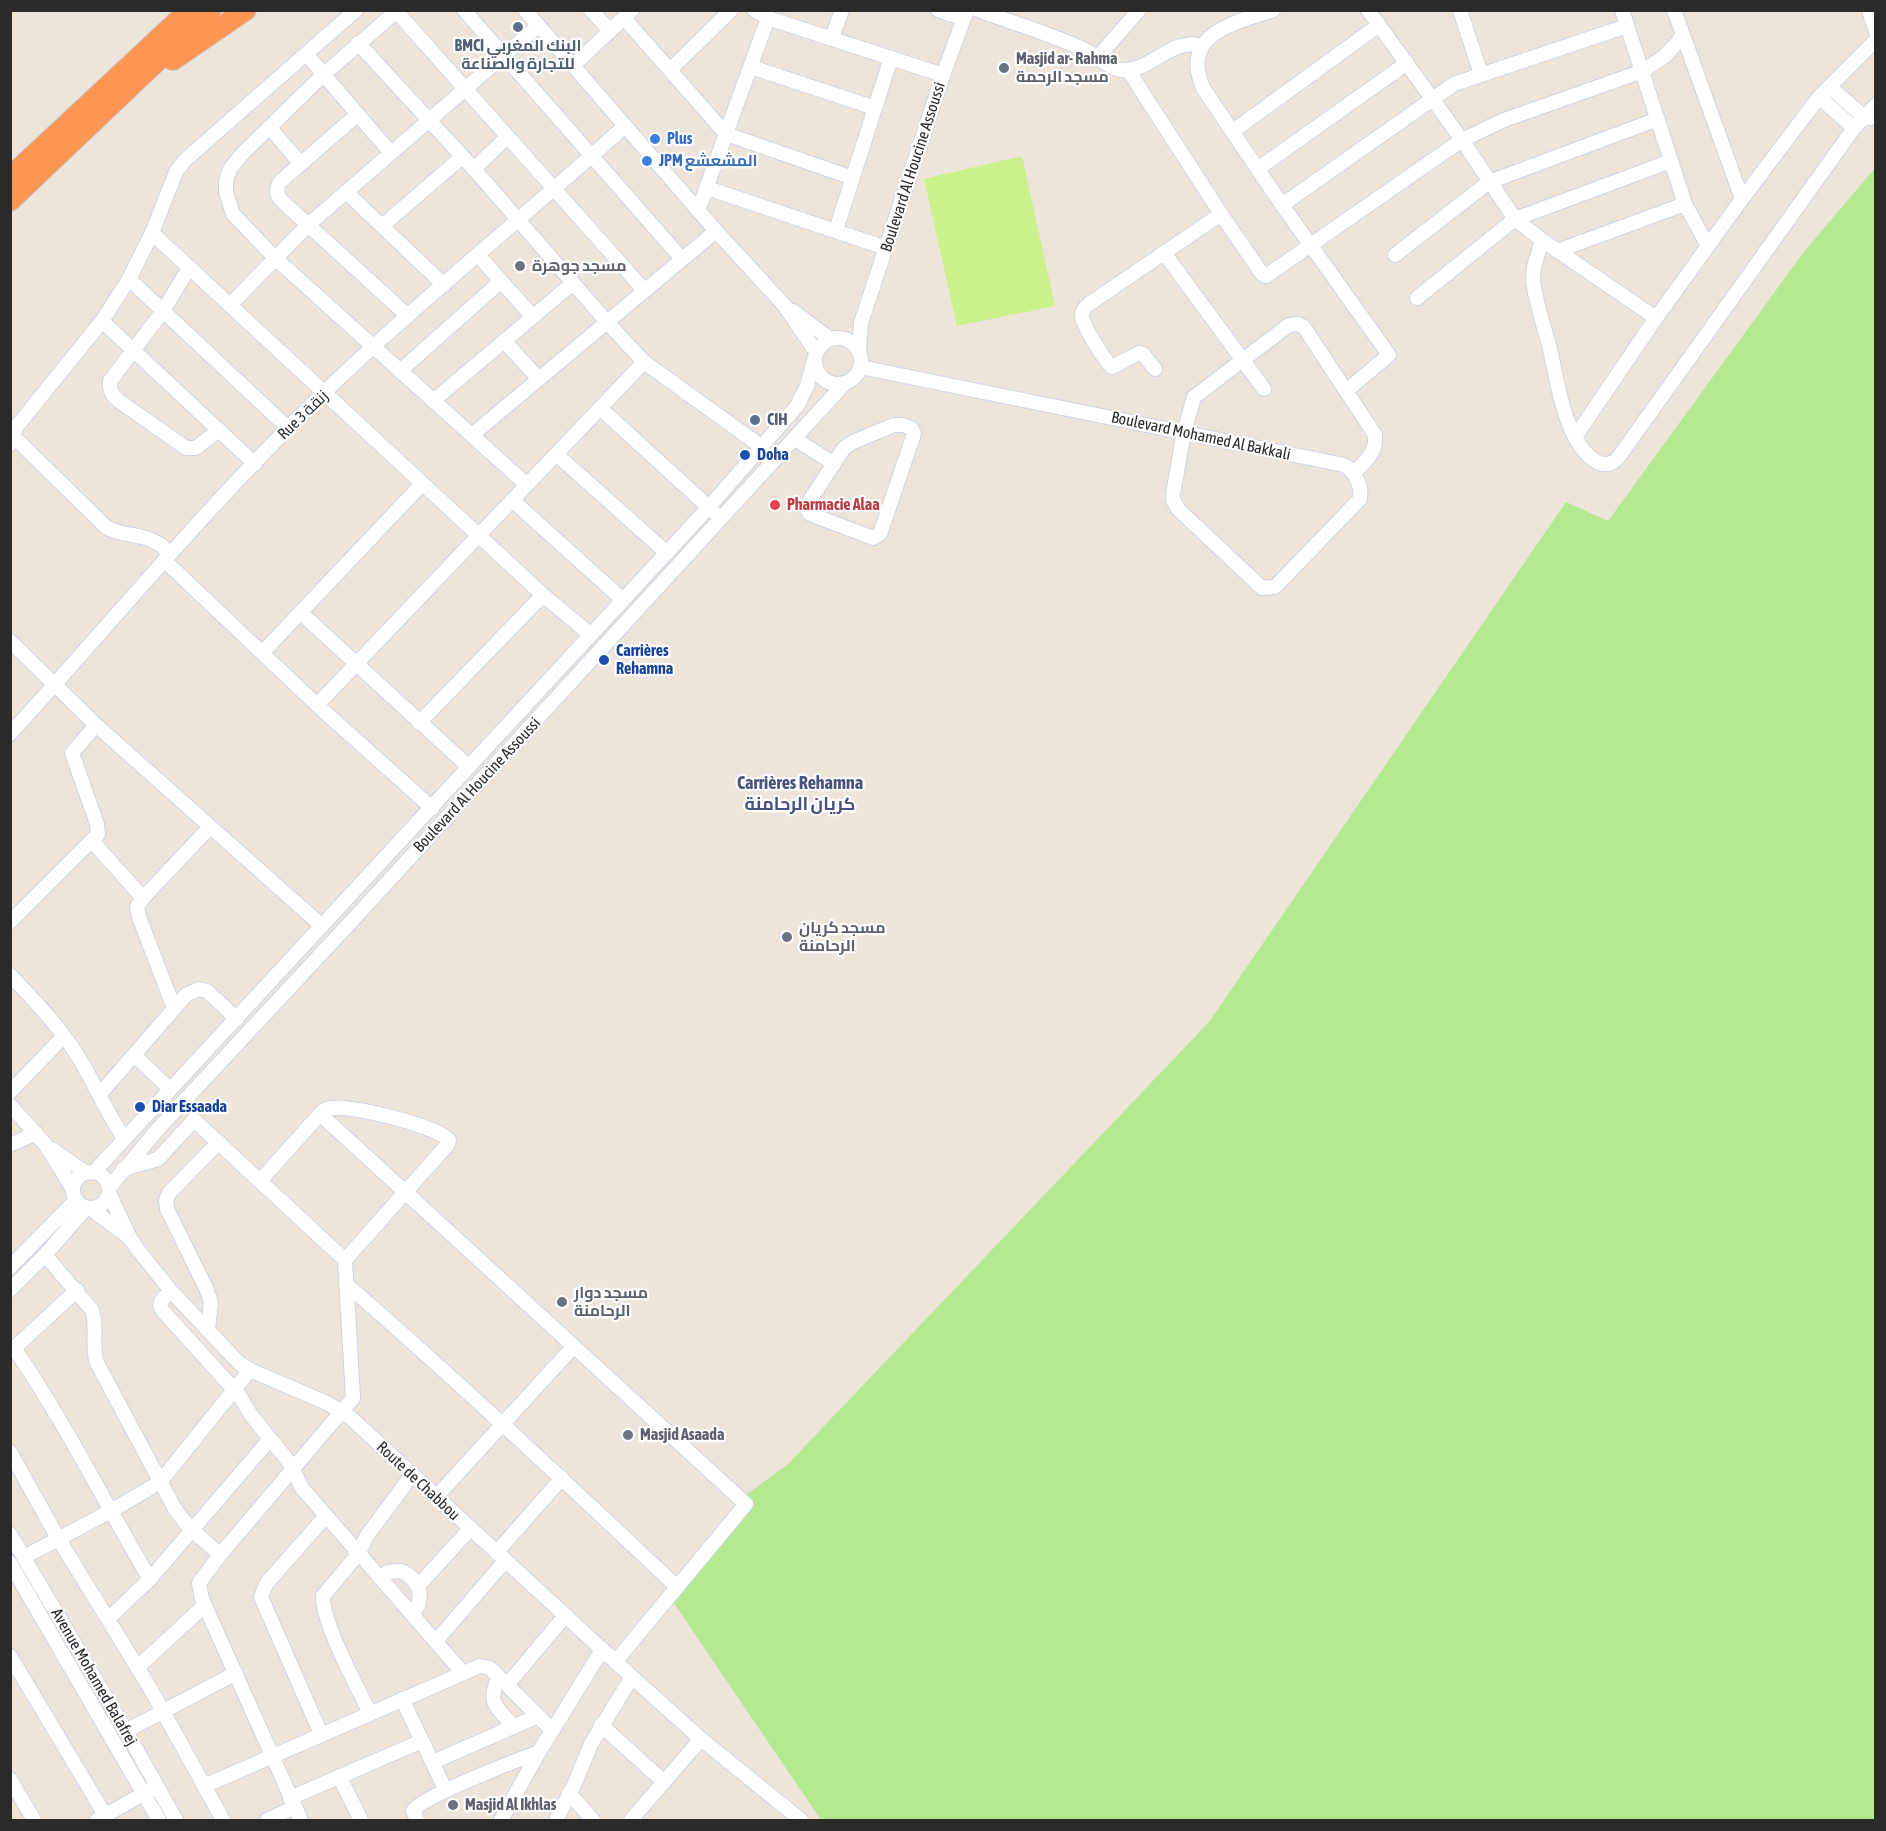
<!DOCTYPE html>
<meta charset="utf-8">
<style>
body{margin:0}
#map{position:relative;width:1886px;height:1831px;overflow:hidden;background:#ede4da;font-family:"Asap Condensed",sans-serif}
canvas{display:block}
.frame{position:absolute;inset:0;border:12px solid #2a2a2a;pointer-events:none}
</style>
<div id="map">
<canvas width="1886" height="1831"></canvas>
<div class="frame"></div>
</div>
<script>
const c = document.querySelector('canvas').getContext('2d');
c.lineJoin = 'round';
function paint(path, color) { c.fillStyle = color; c.fill(path, 'evenodd'); }
function trace(path, color, width, dash) { c.strokeStyle = color; c.lineWidth = width; c.lineCap = dash ? 'butt' : 'round'; c.setLineDash(dash || []); c.stroke(path); }
function write(font, color, halo, rows, align = 'center') {
  c.font = font + ' "Asap Condensed",Cairo,sans-serif'; c.lineWidth = 4.5; c.setLineDash([]); c.textBaseline = 'middle'; c.strokeStyle = halo; c.fillStyle = color; for (const [text, x, y, turn = 0] of rows) {
    c.save(); c.translate(x, y); c.rotate((+turn || 0) * Math.PI / 180); c.textAlign = isNaN(turn) ? turn : align; if (halo) c.strokeText(text, 0, 0); c.fillText(text, 0, 0); c.restore();
  }
}
const green = new Path2D(`
 M1875,168V1820H821L667,1593L747,1494L787,1465L1209,1022L1566,502L1608,521L1803,253Z`);
const pitch = new Path2D(`
 M1022,156L1055,306L957,326L924,179Z`);
const minor = new Path2D(`
 M398,10L323,75L242,154L230,169L226,181V192L233,214L275,258L527,485
 M464,10L682,259
 M525,10L716,231L784,305L816,352
 M591,10L610,31
 M754,10L768,18L943,75
 M938,10L963,19
 M978,10C1013,23 1051,34 1085,50C1097,55 1108,68 1121,70C1150,73 1172,36 1202,46
 M1273,10C1234,23 1180,34 1203,88L1282,205L1389,355L1346,391
 M1368,10L1462,140L1515,219L1542,240L1656,318
 M1460,10L1481,74
 M1622,10L1685,204L1708,246
 M1674,10L1742,199
 M1869,10L1876,32
 M397,12L644,290
 M624,18L726,134L853,178
 M832,38L842,10
 M358,43L474,169L607,322L644,362L762,447
 M306,54L391,153
 M1098,57L1139,10
 M573,66L632,10
 M751,67L875,108
 M670,70L731,10
 M1128,70L1221,214L1262,274L1266,276L1462,140L1504,120L1643,71L1665,56L1683,36
 M1830,87L1864,117L1871,118
 M1819,97L1854,128
 M358,114L281,181C275,188 276,196 283,202L408,316
 M269,127L301,164
 M1233,131L1379,25
 M1259,168L1407,63
 M474,169L507,137
 M707,188L886,248
 M346,192L444,285
 M1282,205L1454,84L1627,26
 M698,211L768,18
 M382,226L462,157
 M836,230L891,58
 M152,233L543,595L591,635
 M1542,240L1534,267L1533,281C1536,303 1543,324 1549,345C1556,374 1561,413 1576,439C1585,454 1602,475 1618,458L1854,128L1876,105
 M1557,251L1685,204
 M1164,253L1264,389
 M478,255L533,317
 M1395,255L1489,182L1658,119
 M189,268L163,311L110,381C109,390 112,395 119,401L186,448H196L219,430
 M129,279L288,428
 M1417,298L1515,219L1671,161
 M230,305L308,225L538,26
 M793,311L830,339
 M102,321L255,464
 M815 361a23 23 0 1 1 46 0a23 23 0 1 1-46 0Z
 M504,341L539,379
 M859,351L861,323L943,75L967,10
 M860,367L1344,465C1356,472 1362,486 1360,499L1275,587L1262,588L1178,509L1173,500V494L1184,432L1194,397L1289,325L1298,324L1304,327L1375,435C1377,453 1365,461 1354,473
 M1155,369L1143,354L1139,353L1112,367C1104,360 1083,326 1082,316C1082,310 1085,307 1089,304L1221,214
 M400,371L500,282
 M433,401L573,283
 M600,408L714,512
 M894,425H903L911,428L914,434L880,534L873,538L810,514L806,506L844,448L853,442Z
 M472,435L716,231
 M14,437L106,527C122,537 143,533 159,544C163,546 166,551 170,554
 M1575,437L1656,318L1742,199L1819,97L1876,40
 M794,438L834,464
 M10,444L17,426L102,321L129,279L152,233L176,172L185,160L356,10
 M556,454L667,553
 M512,500L623,600
 M164,560L317,705L432,808
 M301,613L469,767
 M10,641L96,725L322,926
 M262,653L422,484
 M317,705L644,362
 M419,723L543,595
 M10,734C103,632 191,526 288,428C394,321 513,227 625,126
 M92,841L143,898
 M10,922L98,834L97,824L72,753L96,725
 M10,975C33,999 56,1023 74,1050C93,1079 105,1111 125,1139
 M174,1008L139,917L137,907L143,898L210,827
 M135,1056L170,1089
 M10,1092L64,1036
 M99,1095L186,995L199,989L207,991L237,1019
 M10,1105L45,1144L73,1189
 M320,1114L746,1504L615,1662
 M10,1145L36,1133
 M52,1149L86,1173
 M123,1169L158,1159L194,1120L345,1260L353,1398L220,1555L199,1583L202,1599L301,1820
 M73 1190a18 18 0 1 1 36 0a18 18 0 1 1-36 0Z
 M94,1172L709,507L797,406L807,386L814,360
 M260,1181L320,1114C324,1110 327,1108 332,1108C352,1105 437,1126 449,1140L448,1144L345,1260
 M109,1188L158,1129L361,911L845,383
 M109,1193L130,1238L139,1251L171,1291L239,1363L250,1370L327,1403L351,1418L632,1677L701,1739L801,1820
 M91,1209L129,1237
 M45,1255L92,1310C98,1327 91,1345 97,1363L175,1509L187,1525L220,1555
 M10,1267L76,1200
 M346,1284C459,1382 568,1484 676,1586
 M10,1290L45,1255L86,1208
 M171,1291C165,1297 157,1301 162,1310L239,1395L251,1415L289,1462L302,1488L463,1673
 M208,1330L211,1302L206,1288L167,1209L166,1200L169,1193L219,1142
 M14,1348C65,1422 104,1502 150,1579
 M10,1352L77,1290
 M10,1452L58,1538L150,1688L223,1820
 M436,1497L574,1346
 M10,1534L126,1731L176,1820
 M496,1553L562,1478
 M24,1557L111,1511L160,1482L250,1370
 M10,1563L159,1820
 M379,1577L388,1572L401,1571C420,1579 426,1599 412,1614
 M418,1586L470,1529
 M108,1619L150,1579L270,1439
 M436,1641L505,1561
 M10,1656L108,1820
 M137,1668L205,1605
 M499,1677C486,1703 497,1707 514,1727
 M507,1685L565,1616
 M402,1699L446,1791
 M370,1713C357,1686 322,1623 323,1596L359,1553L366,1537L412,1475
 M601,1725L664,1782
 M126,1731L236,1673
 M321,1734L261,1597L266,1584L326,1516
 M433,1762L538,1716
 M339,1776L361,1820
 M10,1779L34,1820
 M204,1786L480,1666L490,1668L552,1730
 M569,1793L593,1820
 M290,1798L422,1741
 M97,1820L152,1789
 M267,1820L295,1807
 M417,1820L413,1811C418,1798 520,1759 539,1752
 M501,1820L539,1752L602,1650
 M556,1820L575,1783L591,1744L632,1677
 M631,1820L701,1739`);
const highway = new Path2D(`
 M173,60L246,10
 M10,177L189,10
 M10,201L211,10`);
const markers = [
 [518,27,6,"#5c6f8a"],
 [1004,68,6,"#6b7280"],
 [655,139,6,"#3f7fe0"],
 [647,161,6,"#3f7fe0"],
 [520,266,6,"#6b7280"],
 [755,420,6,"#5c6f8a"],
 [745,455,6,"#1a4fb4"],
 [775,505,6,"#e0444e"],
 [604,660,6,"#1a4fb4"],
 [787,937,6,"#6b7280"],
 [140,1107,6,"#1a4fb4"],
 [562,1302,6,"#6b7280"],
 [628,1435,6,"#6b7280"],
 [453,1805,6,"#6b7280"]
];
const serviceNames = [
 ["BMCI البنك المغربي",518,46],
 ["للتجارة والصناعة",518,64],
 ["CIH",767,420,"left"]
];
const worshipNames = [
 ["Masjid ar- Rahma",1016,59],
 ["مسجد الرحمة",1016,77],
 ["مسجد جوهرة",532,266],
 ["مسجد كريان",799,928],
 ["الرحامنة",799,946],
 ["مسجد دوار",574,1293],
 ["الرحامنة",574,1311],
 ["Masjid Asaada",640,1435],
 ["Masjid Al Ikhlas",465,1805]
];
const shopNames = [
 ["Plus",667,139],
 ["JPM المشعشع",659,161]
];
const streetNames = [
 ["Boulevard Al Houcine Assoussi",913,167,-72],
 ["Rue 3 زنقة",303,415,-44],
 ["Boulevard Mohamed Al Bakkali",1201,436,12],
 ["Boulevard Al Houcine Assoussi",477,785,-47],
 ["Route de Chabbou",418,1481,43],
 ["Avenue Mohamed Balafrej",94,1677,60]
];
const transitNames = [
 ["Doha",757,455],
 ["Carrières",616,651],
 ["Rehamna",616,669],
 ["Diar Essaada",152,1107]
];
const healthNames = [
 ["Pharmacie Alaa",787,505]
];
const neighbourhoodNames = [
 ["Carrières Rehamna",800,783],
 ["كريان الرحامنة",800,804]
];
paint(green, '#b4e992');
paint(pitch, '#cbf18c');
trace(minor, '#cfd4e4', 16);
trace(highway, '#c8c8c8', 22);
trace(minor, '#fff', 14);
trace(highway, '#ff9553', 20);
for (const [x, y, r, color] of markers) { const dot = new Path2D(); dot.arc(x, y, r, 0, 2 * Math.PI); c.fillStyle = color; c.fill(dot); trace(dot, '#fff', 2); }
write('bold 16px', '#4e5e75', '#fff', serviceNames);
write('bold 16px', '#5b616d', '#fff', worshipNames, 'left');
write('bold 16px', '#366cbe', '#fff', shopNames, 'left');
write('16px', '#2a2a2a', '#fff', streetNames);
write('bold 16px', '#164399', '#fff', transitNames, 'left');
write('bold 16px', '#be3a42', '#fff', healthNames, 'left');
write('bold 18px', '#46537e', '#fff', neighbourhoodNames);
</script>
